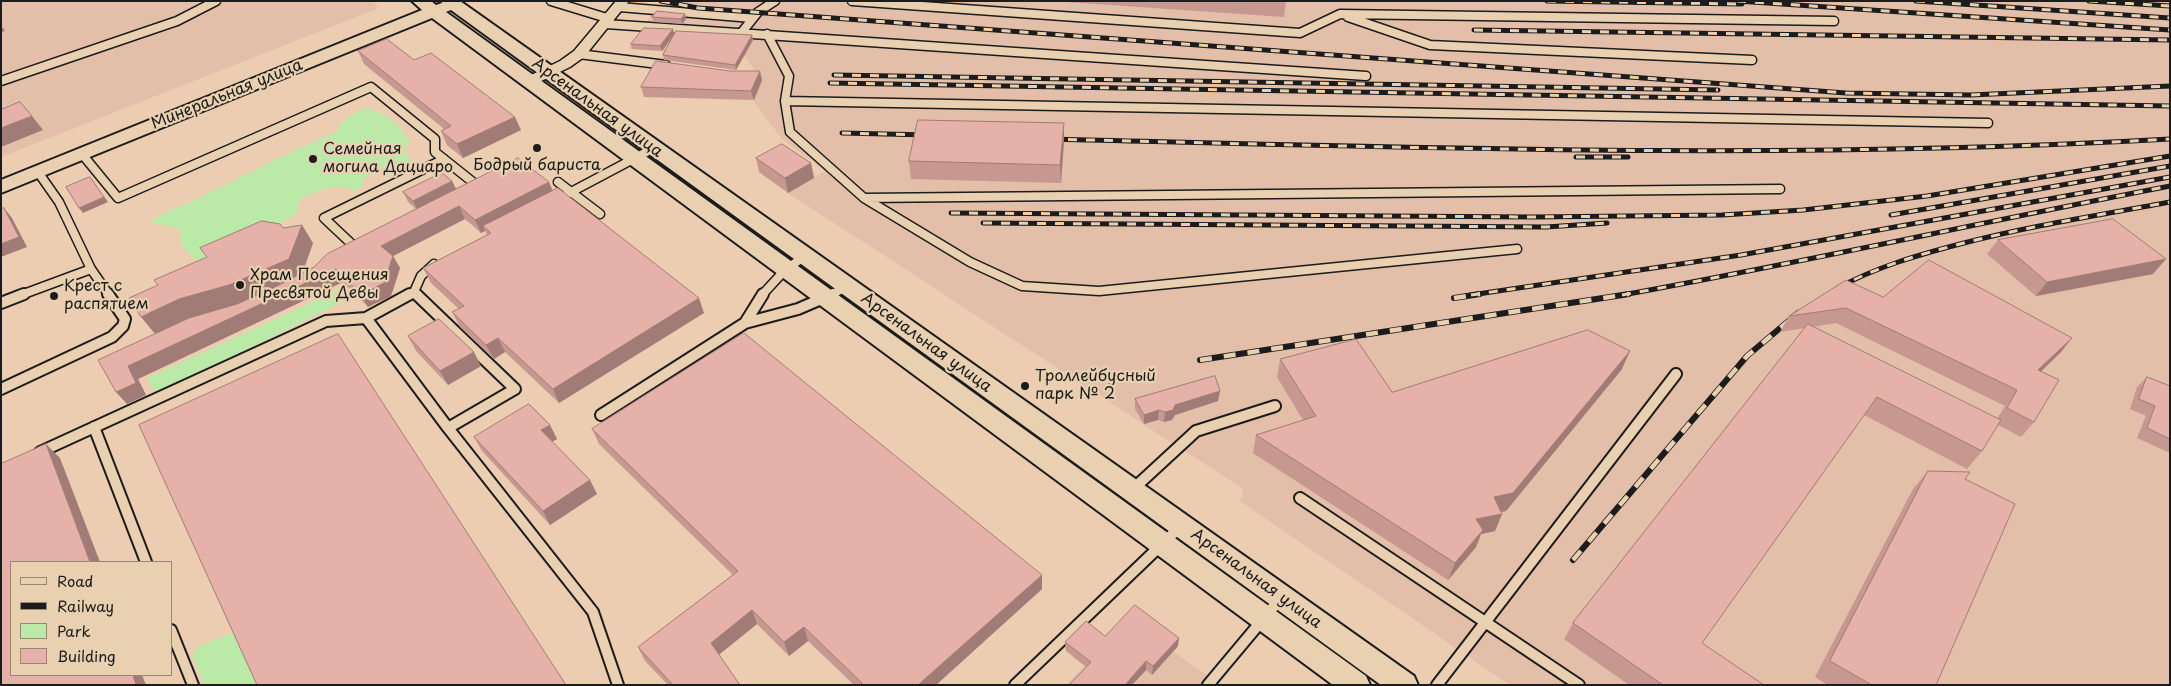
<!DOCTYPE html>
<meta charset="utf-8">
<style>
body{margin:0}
#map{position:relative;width:2171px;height:686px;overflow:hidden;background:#edcdb2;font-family:"Playpen Sans",sans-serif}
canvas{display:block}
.frame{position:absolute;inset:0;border:2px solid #1c1c1c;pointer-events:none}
.legend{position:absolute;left:10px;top:561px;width:162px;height:115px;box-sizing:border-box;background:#e9d0b1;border:1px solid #978875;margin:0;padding:6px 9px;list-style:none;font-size:15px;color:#1c1c1c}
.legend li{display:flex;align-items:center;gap:10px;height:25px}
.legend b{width:25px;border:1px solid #978875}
</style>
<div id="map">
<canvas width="2171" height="686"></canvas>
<div class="frame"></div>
<ul class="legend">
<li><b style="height:6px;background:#e9d0b1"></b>Road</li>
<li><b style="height:6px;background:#1c1c1c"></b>Railway</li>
<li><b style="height:14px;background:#bbe9a7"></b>Park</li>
<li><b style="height:14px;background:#e6b1a8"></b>Building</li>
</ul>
</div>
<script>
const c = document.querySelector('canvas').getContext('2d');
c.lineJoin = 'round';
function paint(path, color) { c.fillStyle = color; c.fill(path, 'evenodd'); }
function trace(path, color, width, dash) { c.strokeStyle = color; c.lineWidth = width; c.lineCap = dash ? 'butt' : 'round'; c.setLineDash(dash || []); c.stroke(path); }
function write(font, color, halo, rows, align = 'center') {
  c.font = font + ' "Playpen Sans",sans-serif'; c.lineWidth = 4.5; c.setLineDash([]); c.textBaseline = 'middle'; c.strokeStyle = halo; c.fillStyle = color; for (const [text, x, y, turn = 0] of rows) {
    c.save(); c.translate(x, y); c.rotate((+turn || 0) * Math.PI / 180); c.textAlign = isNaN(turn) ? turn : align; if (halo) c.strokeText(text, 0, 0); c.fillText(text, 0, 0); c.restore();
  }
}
const built = new Path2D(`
 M1,1H371L379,8L1,157Z
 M661,1H2170V685H1510L1240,501L1243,489L788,193L825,171L781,138L753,100L762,80L744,56L628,49Z
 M1134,614L1178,646L1174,652L1221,685H1066Z`);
const green = new Path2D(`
 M367,108C386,114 399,123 409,140L404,152L415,165L409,171L390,177L382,168L363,179V185L356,191L338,186L321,190L302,198L299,202L297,214C271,228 222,262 194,259L181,245L180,229L150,222C163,211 180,207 195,200C243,176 289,152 338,131V126L356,112Z
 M340,289L347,292V300L181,382L155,392L147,378Z
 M229,634H238L259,685H205L192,656L197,647Z`);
const serviceFar1 = new Path2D(`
 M551,1L610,19
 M852,1L1300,33L1340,14L1834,21
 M619,7L752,18
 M1348,17L1430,45L1752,60
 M606,24L1366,76
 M742,32L758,12L775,1
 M767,34L789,76L785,101L790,132L864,198L1780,189
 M579,54L666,65
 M1,81L177,21L216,1
 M785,101L1988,123
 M82,154L118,198L371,87L435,139V152L479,187
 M38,172L59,202L91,269L109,295
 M558,182L600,214
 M864,198L970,262L1022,286L1099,291L1517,249
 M556,200L654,148
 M357,249L324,218L444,159
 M414,292L418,295
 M21,295L91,269
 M408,295L414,292L421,276L434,264
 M762,295L785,270L805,256
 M831,295L847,286`);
const service = new Path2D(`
 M416,294L515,389L448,428
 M763,294L745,323L798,309L833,294
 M1,303L24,294
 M366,318L448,428L593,612L618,685
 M1,389L112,337L123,326L125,319L108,294
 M601,415L745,323
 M94,427L146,562
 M40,452L326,321L366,318L410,294
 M1132,490L1196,431L1275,406
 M1300,498L1579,685
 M171,630L193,685
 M1015,685L1181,526
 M1208,685L1280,599
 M1437,685L1676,374`);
const minor = new Path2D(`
 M616,1H629L584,57L570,67L535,84H525L523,81L525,78L560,61L574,51Z`);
const tertiary = new Path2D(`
 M412,1H431L436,5L442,3L441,1H460L1414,676L1418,685H1381L451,10L446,12L1366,676L1370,685H1333L432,18L1,193V180L422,10Z`);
const railFar1 = new Path2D(`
 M661,1L698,8L1846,93L1971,95L2170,86
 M1547,1L1742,4
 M1737,1L2170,30
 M1916,1L2170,18
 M2089,1L2170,6
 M1474,30L2170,40
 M834,75L1718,90
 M830,83L2170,106
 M842,133L928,135
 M1050,139C1423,148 1797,160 2170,139
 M1576,157H1628
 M951,213L1533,217L1722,215L1803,210L1927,196L2170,156
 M1891,215L2170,166
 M983,223L1546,227L1607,223
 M1838,288C1876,267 1918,255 1960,244C2029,226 2100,215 2170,202
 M1471,295L1741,255L2170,177
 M1622,295C1805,262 1987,221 2170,186`);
const rail = new Path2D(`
 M1454,298L1480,294
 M1200,360L1629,294
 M1573,560L1747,356L1798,313`);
const wall = new Path2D(`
 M1052,1H1286L1284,17Z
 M685,14L686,19L682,24L654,22L652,17Z
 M674,34L752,35L753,40L736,70L664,60L663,55L672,37L662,51L632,49L631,44Z
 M358,51L414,60L521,130L463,158L447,145L441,131L444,129L364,64Z
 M762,80L754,100L644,97L641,87Z
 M1064,123V141L1061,183L911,179L909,161Z
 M756,158L811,163L814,178L788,193L759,172Z
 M452,181L456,189L552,191L704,313L559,403L505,352L494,359L460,327L452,312L459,309L431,283L423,268L487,235L485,231L481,233L465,219L393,256L400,268L391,296L368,307L343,282L138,379L146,395L127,404L155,334L158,285L206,257L283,228L313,243L302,273L314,267L416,209L408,202L403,192Z
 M1998,240L2153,274L2036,296L1987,254Z
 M1883,297L2072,338L2060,353L2040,371L2034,422L2021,437L1998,425L1982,451L1967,469L1864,415L1702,643L1764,685H1629L1564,639L1573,623L1805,328L1780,332L1789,316ZM1836,323L2005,406L1997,419L1812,327Z
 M408,336L481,366L448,385L416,351Z
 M1280,359L1392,392L1622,369L1506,511L1501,512L1502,514L1495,531L1481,534L1476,547L1448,580L1253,453L1256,435L1303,420L1277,377Z
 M2147,377L2170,386V453L2137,438L2146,416L2130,409L2137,387Z
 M1135,399L1218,401L1175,415L1172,420L1164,422L1158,420L1144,424L1135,409Z
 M550,425L557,439L552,442L597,494L550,525L482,451L474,437Z
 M592,429L1042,589L936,685H854L808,641L789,656L757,624L719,655L740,685H668L645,661L638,647L733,575L599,444Z
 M1928,471L1936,685H1828L1815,677L1913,489Z
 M1105,636L1178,646L1152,675L1146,670L1132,685H1069L1086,667L1066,651L1065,642Z`);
const shadedWall = new Path2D(`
 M685,14L686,19L682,24L681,19Z
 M1,26L5,31L1,32Z
 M673,29L674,34L662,51L660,46Z
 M752,35L753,40L736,70L735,65Z
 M760,71L762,80L754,100L751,91Z
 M32,116L43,130L1,147V128Z
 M515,117L521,130L463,158L457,144Z
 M1064,123V141L1061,183L1060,165Z
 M811,163L814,178L788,193L785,178Z
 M90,177L108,202L83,213L79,208Z
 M452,181L457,191L418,211L413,201Z
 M549,182L554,194L483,226L485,231L481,233L475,220Z
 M459,206L465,219L393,256L400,268L391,296L368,307L361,295L381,246Z
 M4,208L12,218L27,247L1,257V244Z
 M302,225L313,243L301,277L242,304L156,335L141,317Z
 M2166,259L2153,274L2036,296L2047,282Z
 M336,269L343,282L138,379L146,395L127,404L116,392L128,366Z
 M699,298L704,313L559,403L553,389Z
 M498,338L505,352L494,359L486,345Z
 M2072,338L2060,353L2026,386L2038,370Z
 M1630,351L1622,369L1506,511L1487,514L1494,497Z
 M474,352L481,366L448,385L440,371Z
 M1220,391L1218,401L1175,415L1172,420L1164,422L1165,412L1175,405Z
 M1159,410L1158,420L1144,424V415Z
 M550,425L557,439L548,444L541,430Z
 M46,444L60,458L100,562H90Z
 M590,480L597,494L550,525L543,511Z
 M1502,514L1495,531L1481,534L1476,547L1448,580L1455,563L1476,519Z
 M1042,575V589L936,685H918Z
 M752,610L757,624L717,656L711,643Z
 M804,627L808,641L789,656L784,642Z
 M1179,638L1178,646L1152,675L1153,666Z
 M1146,661V670L1132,685H1125Z
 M133,675H142L146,685H136Z`);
const building = new Path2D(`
 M657,11L685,14L681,19L652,17Z
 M644,28L673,29L660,46L631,44Z
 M676,31L752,35L735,65L663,55Z
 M387,39L414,60L431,53L515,117L457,144L441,131L451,126L358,51Z
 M656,61L730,71H760L751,91L641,87Z
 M20,102L32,116L1,128V110Z
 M918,120L1064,123L1060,165L909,161Z
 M782,144L811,163L785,178L756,158Z
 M518,158L549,182L475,220L459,206L381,246L393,256L384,283L361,295L336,269L128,366L136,383L116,392L98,360L189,318L237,304L273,288L314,267L327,254Z
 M442,173L452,181L413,201L403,192Z
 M90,177L104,197L79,208L66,187Z
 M558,188L699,298L553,389L498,338L486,345L452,312L464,306L423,268L491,233L483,226Z
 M4,208L19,237L1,244V209Z
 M2113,219L2166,259L2047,282L1998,240Z
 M262,221L280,224L283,228L302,225L289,259L229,285L179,299L141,317L129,298L158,285L154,280L207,257L200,248Z
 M1929,260L2072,338L2038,370L2059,380L2034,422L2007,408L2017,390L1846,308L1789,316L1846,280L1883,297Z
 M439,319L474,352L440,371L408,336Z
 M1808,324L2001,420L1982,451L1877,397L1702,643L1764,685H1663L1573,623Z
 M1588,330L1630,351L1513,493L1494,497L1502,514L1476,519L1483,530L1455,563L1256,435L1316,416L1280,359L1356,339L1392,392Z
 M744,333L1042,575L918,685H864L804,627L784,642L752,610L711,643L740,685H673L638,647L738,571L592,429Z
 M338,334L566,685H257L139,425Z
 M1215,376L1220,391L1175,405L1173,410L1165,412L1159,410L1144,415L1135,399Z
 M2147,377L2170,386V439L2147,428L2155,406L2139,399Z
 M529,404L550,425L541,430L590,480L543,511L474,437Z
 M46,444L90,562H11V675H133L136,685H1V464Z
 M1928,471L1970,472L1965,479L2015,504L1936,685H1872L1830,661Z
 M1135,605L1179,638L1153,666L1146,661L1125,685H1069L1091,662L1065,642L1086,621L1105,636Z`);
const markers = [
 [537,148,5,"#1c1c1c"],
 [313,159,5,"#1c1c1c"],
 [240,285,5,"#1c1c1c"],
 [54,296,5,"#1c1c1c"],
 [1025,386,5,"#1c1c1c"]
];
const streetNames = [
 ["Минеральная улица",227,95,-22],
 ["Арсенальная улица",597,108,36],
 ["Арсенальная улица",926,343,36],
 ["Арсенальная улица",1256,579,36]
];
const poiNames = [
 ["Семейная",323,150],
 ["могила Дациаро",323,168],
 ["Бодрый бариста",537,166,"center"],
 ["Храм Посещения",250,276],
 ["Пресвятой Девы",250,294],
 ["Крест с",64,287],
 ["распятием",64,305],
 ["Троллейбусный",1035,377],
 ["парк № 2",1035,395]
];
paint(built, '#e3bea9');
paint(green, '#bbe9a7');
trace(serviceFar1, '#1c1c1c', 11);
trace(service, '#1c1c1c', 14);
trace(minor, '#1c1c1c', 3);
trace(tertiary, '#1c1c1c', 4);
trace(serviceFar1, '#e9d0b1', 8);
trace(service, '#e9d0b1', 10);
paint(minor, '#e9d0b1');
paint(tertiary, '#e9d0b1');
trace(railFar1, '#1c1c1c', 5);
trace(rail, '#1c1c1c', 6);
trace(railFar1, '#e9d0b1', 3, [9]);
trace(rail, '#e9d0b1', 4.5, [12]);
paint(wall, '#c69890');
paint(shadedWall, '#a17c76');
paint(building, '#e6b1a8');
trace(building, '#a17c76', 1);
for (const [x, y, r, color] of markers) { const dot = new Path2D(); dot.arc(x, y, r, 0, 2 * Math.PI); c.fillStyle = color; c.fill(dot); trace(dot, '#e9d0b1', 2); }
write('16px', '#1c1c1c', '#e9d0b1', streetNames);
write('16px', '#1c1c1c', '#e9d0b1', poiNames, 'left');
</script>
